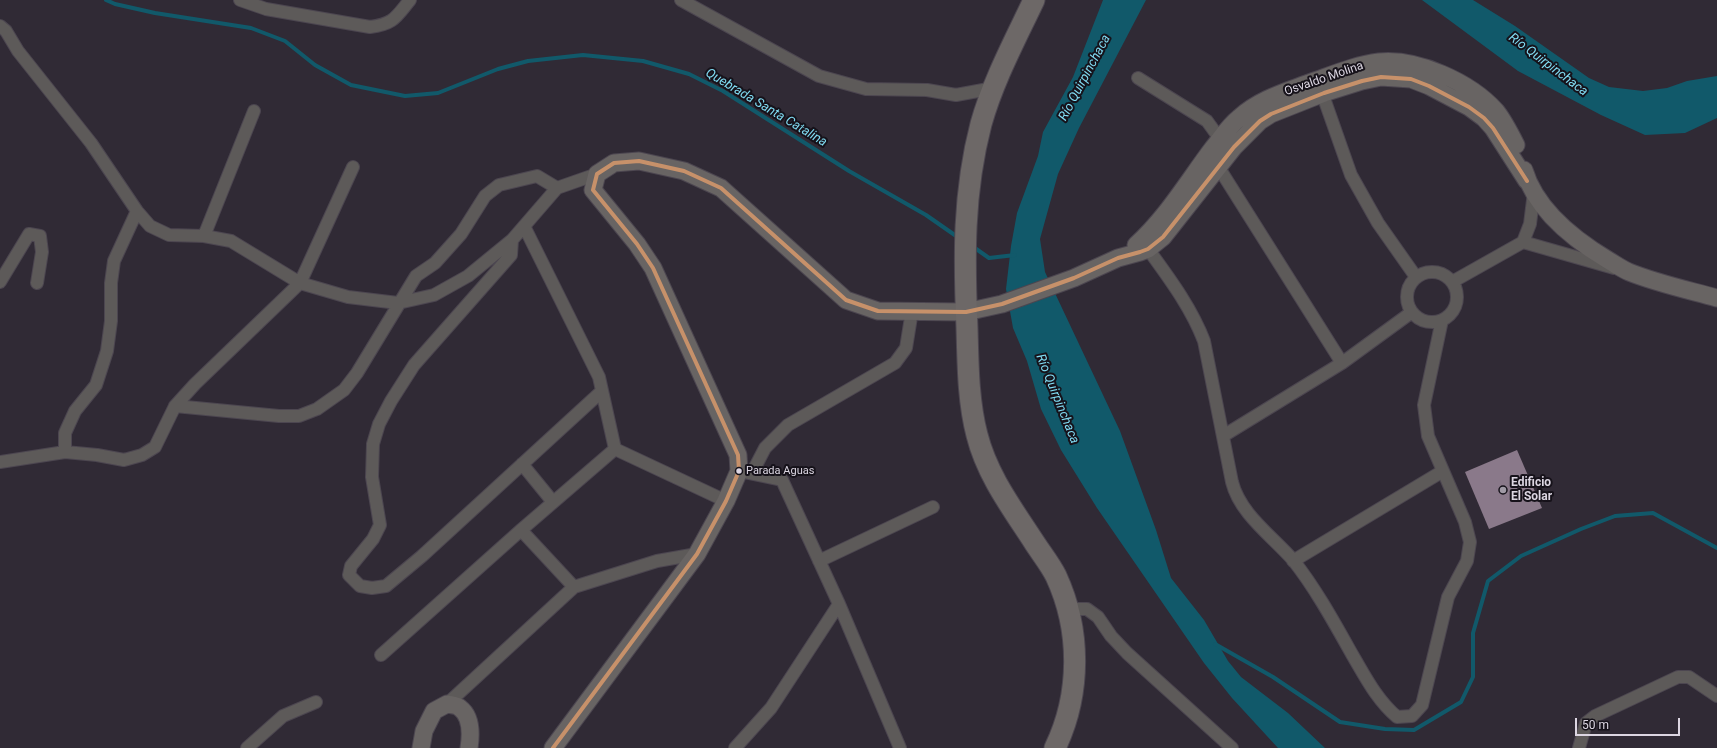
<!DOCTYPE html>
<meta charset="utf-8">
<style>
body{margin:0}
#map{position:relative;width:1717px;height:748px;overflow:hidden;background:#302a35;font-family:Roboto,sans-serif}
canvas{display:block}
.scale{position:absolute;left:1575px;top:718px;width:105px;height:18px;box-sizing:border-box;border:2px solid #dcd6e2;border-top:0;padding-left:5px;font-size:12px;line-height:14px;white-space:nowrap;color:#dcd6e2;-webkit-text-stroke:3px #16121a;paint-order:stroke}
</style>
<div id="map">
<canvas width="1717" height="748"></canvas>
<div class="scale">50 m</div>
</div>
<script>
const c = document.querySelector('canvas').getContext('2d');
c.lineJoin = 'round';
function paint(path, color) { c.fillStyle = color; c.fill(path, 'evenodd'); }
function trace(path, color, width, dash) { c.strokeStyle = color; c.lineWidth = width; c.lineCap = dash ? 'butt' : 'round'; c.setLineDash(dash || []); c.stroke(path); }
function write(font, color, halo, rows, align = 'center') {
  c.font = font + ' Roboto,sans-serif'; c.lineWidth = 4; c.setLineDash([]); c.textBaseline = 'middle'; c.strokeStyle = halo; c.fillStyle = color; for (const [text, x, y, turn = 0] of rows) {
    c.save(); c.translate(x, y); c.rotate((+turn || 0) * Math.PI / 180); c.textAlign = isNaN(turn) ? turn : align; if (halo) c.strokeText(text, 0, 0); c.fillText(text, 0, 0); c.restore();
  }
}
const water = new Path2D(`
 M1103,0H1146L1079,128L1058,174L1040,239L1045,272L1120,431L1156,530L1171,578L1204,620L1228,661L1241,677L1288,713L1325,748H1278L1232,698L1204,663L1097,508L1061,450L1041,409L1027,361L1013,328L1006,289L1011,246L1017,213L1038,156L1043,132L1073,77Z
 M1422,0H1473L1515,26L1589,78L1609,87L1643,91L1667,88L1687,81L1717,76V118L1685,133L1645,135L1601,115L1518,71Z`);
const stream = new Path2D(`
 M106,0L115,4L155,13L251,28L285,41L315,65L351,85L405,96L438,93L498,69L528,61L583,55L643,61L689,74L723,91L849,171L926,215L959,238
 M972,246L989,258L1015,255
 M1215,644L1273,677L1340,722L1385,729L1414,730L1461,702L1473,677V633L1488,581L1521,556L1581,529L1615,516L1653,513L1717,548`);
const building = new Path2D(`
 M1517,450L1542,508L1489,529L1465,472Z`);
const street = new Path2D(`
 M240,0L266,9L370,27C394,24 396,17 410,0
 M681,0L819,76L866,89L927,90L956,95L994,88
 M0,26L6,31L18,51L91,143L137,211L150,226L169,235L204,236L231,241L300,283L348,297L398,303L434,295L468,276L512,240L557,188L597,174
 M1138,78L1207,121L1220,139L1226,143
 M1320,87L1351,175L1378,223L1416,277
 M1212,164L1219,168L1342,363
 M524,226L599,377L615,449
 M204,236L254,111
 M512,240L511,255L414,365L391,401L379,424L373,444L372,477L380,525L373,539L351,566L349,575L360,586L372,588L386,586L422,556L602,391
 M1523,242L1614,268
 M1148,249C1169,278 1191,307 1204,341L1232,482C1240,514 1272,536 1293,560C1316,589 1335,624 1353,656C1366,678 1377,700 1397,717L1412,716L1422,705L1448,597L1467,561L1470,542L1465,522L1428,436L1424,405L1442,320
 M1407 297a25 25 0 1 1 50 0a25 25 0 1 1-50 0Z
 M0,282L29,234L40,236L42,252L37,283
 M1452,282L1523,242L1530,224L1534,192
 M175,406L279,416H299L317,409L344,390L357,373L416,276L435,263L461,234L485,196L499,185L537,176L557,188
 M1223,436L1342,363L1412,312
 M65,452V433L75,411L96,385L107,351L111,321V283L114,261L137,211
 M0,462L65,452L97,455L124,460L142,455L155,447L175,406L195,384L300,283L353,167
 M522,464L553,502
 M739,471L782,480L839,604L900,748
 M752,473L765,448L788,425L895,363L906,348L912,311
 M521,530L574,587
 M819,561L933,507
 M1293,561L1443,471
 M1067,609H1087L1098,617L1111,636L1127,653L1232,748
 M381,655L521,530L615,449L726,501
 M447,704L574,587L657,561L697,554
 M247,748L283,716L316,702
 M735,748L771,708L839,604
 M1579,748L1586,723L1595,716L1678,677H1689L1717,696`);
const secondary = new Path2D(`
 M1524,170C1536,210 1573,239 1608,260C1615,264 1622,269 1629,272C1656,283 1688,290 1717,298
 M1136,245C1167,217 1188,181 1213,148C1221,138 1229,126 1239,118C1258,100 1285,92 1309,83C1332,75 1355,65 1379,62C1417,58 1470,82 1496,111C1504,121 1510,133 1516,145
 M421,748L424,731L434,711L447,704C451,705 457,705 460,708C472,717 471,735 469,748
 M553,748L697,554L726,501L739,471L738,455L653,268L637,244L593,190L597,174L614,163L639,161L684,171L721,188L846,300L878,311L966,312L1002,304L1074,278L1118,258L1140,252L1148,249L1163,237L1234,147L1260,121L1271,114L1324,93L1362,81L1381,77L1411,79L1429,86L1469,107L1484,118L1493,128L1527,181`);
const highway = new Path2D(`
 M1034,0C1015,40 993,81 981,124C963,193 964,258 967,328C968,363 968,401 977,435C987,475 1012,508 1034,542C1041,553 1050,564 1056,576C1081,630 1081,694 1055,748`);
const bus1 = new Path2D(`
 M553,748L697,554L726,501L739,471L738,455L653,268L637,244L593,190L597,174L614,163L639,161L684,171L721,188L846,300L878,311L966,312L1002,304L1074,278L1118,258L1140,252L1148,249L1163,237L1234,147L1260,121L1271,114L1324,93L1362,81L1381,77L1411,79L1429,86L1469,107L1484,118L1493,128L1527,181`);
const markers = [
 [739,471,3.5,"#dcd6e2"],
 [1503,490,4,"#a09aa5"]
];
const busNames = [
 ["Parada Aguas",746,471]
];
const streetNames = [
 ["Osvaldo Molina",1324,79,-19]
];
const poiNames = [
 ["Edificio",1511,483],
 ["El Solar",1511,497]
];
const waterNames = [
 ["Río Quirpinchaca",1548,65,37],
 ["Río Quirpinchaca",1085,78,-62],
 ["Quebrada Santa Catalina",766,108,31],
 ["Río Quirpinchaca",1057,399,68]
];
paint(water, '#11596a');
trace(stream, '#11596a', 4);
paint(building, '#8a798a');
trace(street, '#4c4650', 14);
trace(secondary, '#4c4650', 19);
trace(highway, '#4c4650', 23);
trace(street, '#5d5a59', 12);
trace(secondary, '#686463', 17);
trace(highway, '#6d6867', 21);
trace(bus1, '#c7916a', 4);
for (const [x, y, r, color] of markers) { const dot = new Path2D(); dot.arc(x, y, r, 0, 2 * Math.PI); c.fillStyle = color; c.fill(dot); trace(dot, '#16121a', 1.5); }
write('11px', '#dcd6e2', '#16121a', busNames, 'left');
write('12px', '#dcd6e2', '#16121a', streetNames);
write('bold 12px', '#dcd6e2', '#16121a', poiNames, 'left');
write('italic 13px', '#81dcf3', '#16121a', waterNames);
</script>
